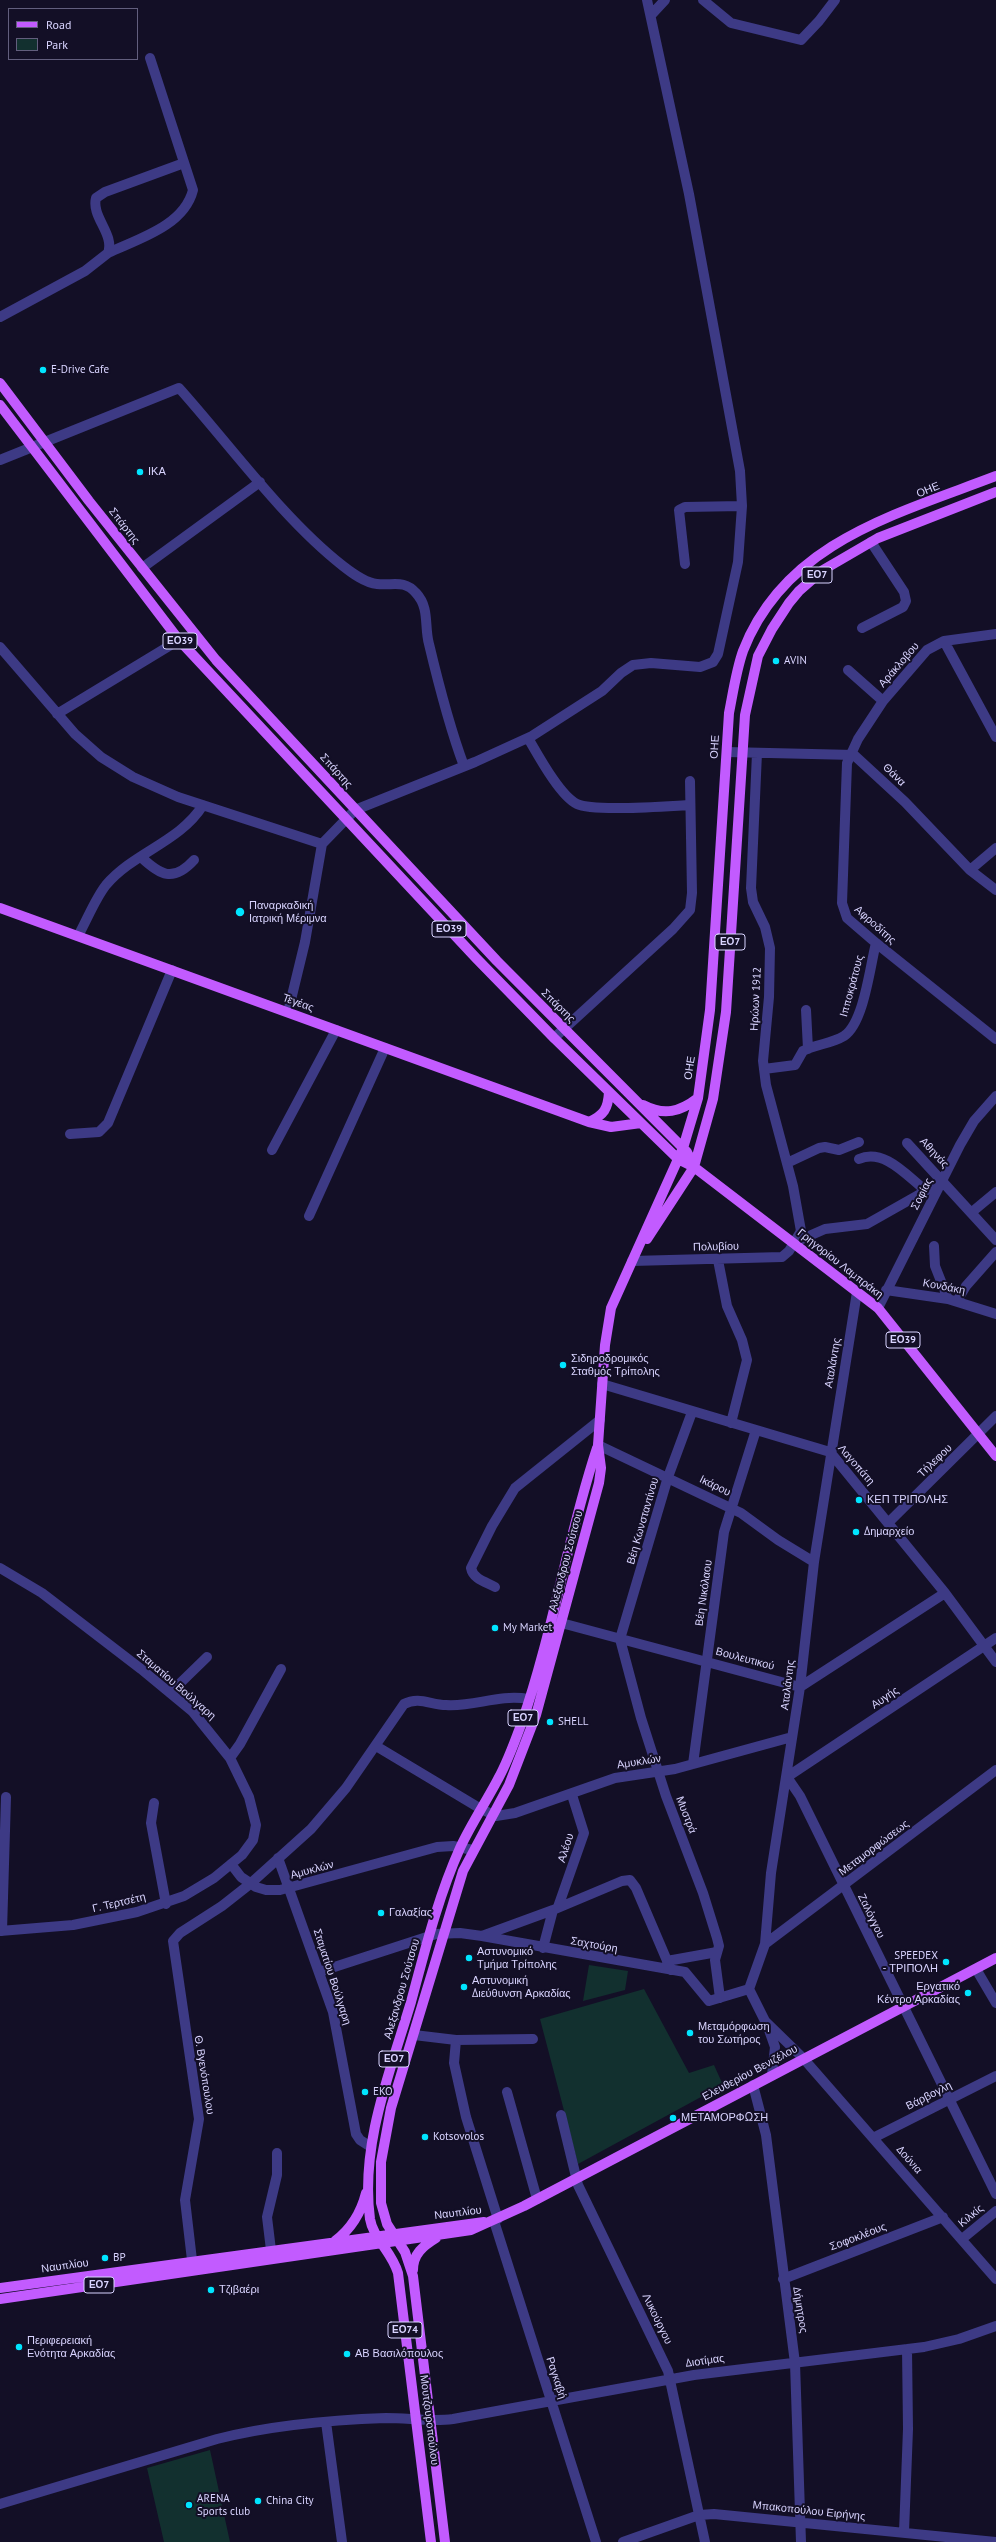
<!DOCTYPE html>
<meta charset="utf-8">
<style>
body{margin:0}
#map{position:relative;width:996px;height:2542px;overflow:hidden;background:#130f26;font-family:"PT Sans",sans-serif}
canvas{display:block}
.legend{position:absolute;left:8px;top:8px;width:130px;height:52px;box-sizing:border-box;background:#130f26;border:1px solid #625e7d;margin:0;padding:5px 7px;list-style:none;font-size:12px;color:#d9d4ff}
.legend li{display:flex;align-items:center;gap:8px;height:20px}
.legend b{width:20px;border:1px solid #625e7d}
</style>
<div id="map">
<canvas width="996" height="2542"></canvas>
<ul class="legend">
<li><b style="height:5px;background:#c25bff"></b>Road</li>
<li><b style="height:11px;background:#12302f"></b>Park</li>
</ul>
</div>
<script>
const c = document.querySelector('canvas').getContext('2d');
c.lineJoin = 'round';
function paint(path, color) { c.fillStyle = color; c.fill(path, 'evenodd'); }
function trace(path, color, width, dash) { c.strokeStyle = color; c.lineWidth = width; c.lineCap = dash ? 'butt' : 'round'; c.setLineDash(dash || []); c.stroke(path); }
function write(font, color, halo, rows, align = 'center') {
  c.font = font + ' "PT Sans",sans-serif'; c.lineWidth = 4; c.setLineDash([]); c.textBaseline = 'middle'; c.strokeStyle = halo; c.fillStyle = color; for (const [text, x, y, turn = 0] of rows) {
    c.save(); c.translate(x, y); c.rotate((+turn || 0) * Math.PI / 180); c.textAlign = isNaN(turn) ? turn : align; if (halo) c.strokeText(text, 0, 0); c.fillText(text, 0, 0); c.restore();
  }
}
const green = new Path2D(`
 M589,1965L628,1971L625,1990L583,2001Z
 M644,1989L689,2073L714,2065L723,2085L578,2164L540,2019Z
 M210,2450L230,2542H164L147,2468Z`);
const minor = new Path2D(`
 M703,0L731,23L801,40L819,21L835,0
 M652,14L665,0
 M108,253C138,239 184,226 193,190L150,58
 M0,317L85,271L108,253C115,234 91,217 96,198L105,192L184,163
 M0,460L179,388C230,445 283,519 343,566C352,573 365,583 377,584C392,586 404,579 416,593C430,608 424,626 429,644C439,686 449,726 464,766
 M685,564L679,510L685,507L742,506
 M142,568L260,482
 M862,628L903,607L906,601L904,592L871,542
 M996,634L944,641L927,650L883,701L858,739L847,763L842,903L847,918L876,943L996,1039
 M944,641L996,737
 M0,647L75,734L101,757L133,777L178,797L322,844
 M848,670L883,701
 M57,714L179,640
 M528,738C538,755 560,796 577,804C593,812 669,806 690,805
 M727,752L854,755L905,802L970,870L996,890
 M141,857C160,875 173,883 194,860
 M970,870L996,848
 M78,936C87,920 95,899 106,885C134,852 180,842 203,805
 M806,1010L808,1049
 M288,1012L305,942L322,844L355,810L475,762L532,736L602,691L621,673L633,665L651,663L700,667L713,662L718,654L738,562L742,506L740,471L689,194L647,0
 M554,1038L673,929L690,910L692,893L690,781
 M764,1069L795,1065L803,1051C816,1044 831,1044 844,1036C864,1023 870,966 876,943
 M70,1134L99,1132L108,1123L172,970
 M907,1143L996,1240
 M272,1150L336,1030
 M859,1159C884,1148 907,1176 925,1190
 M787,1163L819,1148L825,1147L839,1150L859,1142
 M972,1212L996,1192
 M309,1216L385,1048
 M793,1243L825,1229L867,1224L943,1181
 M934,1246L935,1266L948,1299
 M718,1260L727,1306L742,1340L747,1360L731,1423
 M632,1261L782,1257L789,1251L801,1231L793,1186L766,1085L763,1061L769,997L770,948L765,927L753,902L751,888L757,753
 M886,1290L948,1299L996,1314
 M857,1292L814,1562L800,1687L771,1873L765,1944L749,1989L765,2021L803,2058L996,2279
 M957,1301L966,1286L996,1252
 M878,1308L960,1145L974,1121L996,1096
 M602,1384L830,1452L945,1593L996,1662
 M692,1412L668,1477L620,1639L641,1718L666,1796L703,1893L717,1938L719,1946L715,1960L720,1998
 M598,1445L741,1513L778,1540L814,1562
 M889,1522L996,1416
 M0,1568L42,1593L141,1669L193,1712L230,1758L249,1797L256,1825L253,1840L242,1855L214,1878L184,1896L137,1912L73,1925L0,1931
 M495,1587C486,1582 473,1579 471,1568L492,1526L515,1488L600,1420
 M554,1621L800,1687L945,1593
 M170,1693L207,1657
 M376,1746L481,1809L496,1816L515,1813L615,1778L675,1769L792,1737
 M230,1758L240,1744L281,1669
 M693,1764L724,1532L756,1430
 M787,1777L800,1796L996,2194
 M787,1777L996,1638
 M154,1803L151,1823L166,1904
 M278,1858L333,2012L356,2134L360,2140L371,2147
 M231,1864L241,1877L256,1887L266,1890H280L437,1847L453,1846L473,1850
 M558,1907L584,1833L572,1795
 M553,1910L622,1881L630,1880L636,1888L671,1970
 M2,1931L6,1797
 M482,1936L553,1910L543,1948
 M765,1944L996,1770
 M667,1961L717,1952
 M976,1969L996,2003
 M319,1972L436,1934L460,1933L482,1936L685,1972L709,2001L749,1989
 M768,2027L775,2047L772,2075
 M414,2035L456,2040L533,2039
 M456,2040L454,2063L466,2117L498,2219
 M753,2085L766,2135L795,2363L801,2542
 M507,2092L537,2199
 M561,2115L578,2185L668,2371L705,2542
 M873,2138L996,2076
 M494,2221L596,2542
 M962,2239L996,2211
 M271,2250L267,2217L277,2175V2153
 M192,2260L185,2200L199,2119L173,1941L180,1933L222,1906L250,1884L311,1829L346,1788L404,1704C419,1696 431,1705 446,1705C475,1707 497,1694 529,1699
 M783,2279L943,2217
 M326,2422L342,2542
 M0,2504L217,2439C272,2425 329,2420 386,2418C409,2418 430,2422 453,2419L694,2375L924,2347L959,2339L996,2326
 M904,2532L908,2429L907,2349
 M623,2542L699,2515L714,2514L996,2542`);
const major = new Path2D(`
 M0,383L89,501L216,660L497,961L687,1152L694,1167
 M0,405L179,640L476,958L554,1038L678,1159L694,1167L878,1308L996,1456
 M0,908L589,1122L611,1127L641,1123
 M643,1105C664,1116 680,1112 698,1098
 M589,1122C604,1115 608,1109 609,1092
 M647,1239L694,1167L713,1099L726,1012L745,715L758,656L772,629L789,603L799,591L823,570L878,538L996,492
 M335,2241C351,2229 361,2213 366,2193
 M413,2270C413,2254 423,2246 436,2238
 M0,2288L484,2222
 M0,2299L471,2230L524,2206L996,1958
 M431,2542L398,2273C392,2252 373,2238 370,2219C360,2145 390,2072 411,2002C425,1950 438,1897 460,1848C471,1824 486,1802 498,1779C508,1761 515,1741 522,1722C553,1633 567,1538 597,1448
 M445,2542L413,2276L405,2252L387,2224L381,2203V2162L391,2108L463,1871L509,1785L536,1715L599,1483L601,1468L598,1445L605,1345L611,1308L683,1148L698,1098L710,1010L729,713C733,693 736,671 743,651C785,542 897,514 996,476`);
const markers = [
 [43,370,4,"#00e5ff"],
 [140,472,4,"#00e5ff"],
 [776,661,4,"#00e5ff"],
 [240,912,5,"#00e5ff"],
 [563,1365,4,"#00e5ff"],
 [859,1500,4,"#00e5ff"],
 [856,1532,4,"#00e5ff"],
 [495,1628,4,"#00e5ff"],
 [550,1722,4,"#00e5ff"],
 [381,1913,4,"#00e5ff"],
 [469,1958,4,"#00e5ff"],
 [946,1962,4,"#00e5ff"],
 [464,1987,4,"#00e5ff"],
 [968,1993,4,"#00e5ff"],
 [690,2033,4,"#00e5ff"],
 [365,2092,4,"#00e5ff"],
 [673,2118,4,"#00e5ff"],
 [425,2137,4,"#00e5ff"],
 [105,2258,4,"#00e5ff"],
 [211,2290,4,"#00e5ff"],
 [19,2347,4,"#00e5ff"],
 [347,2354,4,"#00e5ff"],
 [258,2501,4,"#00e5ff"],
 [189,2505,4,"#00e5ff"]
];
const shields = [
 [817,575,30],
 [180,641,34],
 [449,929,34],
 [730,942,30],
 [903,1340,34],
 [523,1718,30],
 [394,2059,30],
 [99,2285,30],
 [405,2330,34]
];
const shieldNames = [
 ["ΕΟ7",817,575],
 ["ΕΟ39",180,641],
 ["ΕΟ39",449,929],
 ["ΕΟ7",730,942],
 ["ΕΟ39",903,1340],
 ["ΕΟ7",523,1718],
 ["ΕΟ7",394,2059],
 ["ΕΟ7",99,2285],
 ["ΕΟ74",405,2330]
];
const poiNames = [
 ["E-Drive Cafe",51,370],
 ["ΙΚΑ",148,472],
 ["AVIN",784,661],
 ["Παναρκαδική",249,906],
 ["Ιατρική Μέριμνα",249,919],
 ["Σιδηροδρομικός",571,1359],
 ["Σταθμός Τρίπολης",571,1372],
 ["ΚΕΠ ΤΡΙΠΟΛΗΣ",867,1500],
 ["Δημαρχείο",864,1532],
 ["My Market",503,1628],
 ["SHELL",558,1722],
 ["Γαλαξίας",389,1913],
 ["Αστυνομικό",477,1952],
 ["Τμήμα Τρίπολης",477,1965],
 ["SPEEDEX",938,1956,"right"],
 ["- ΤΡΙΠΟΛΗ",938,1969,"right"],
 ["Αστυνομική",472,1981],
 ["Διεύθυνση Αρκαδίας",472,1994],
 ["Εργατικό",960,1987,"right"],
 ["Κέντρο Αρκαδίας",960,2000,"right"],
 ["Μεταμόρφωση",698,2027],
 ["του Σωτήρος",698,2040],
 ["EKO",373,2092],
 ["ΜΕΤΑΜΟΡΦΩΣΗ",681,2118],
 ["Kotsovolos",433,2137],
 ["BP",113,2258],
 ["Τζιβαέρι",219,2290],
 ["Περιφερειακή",27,2341],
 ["Ενότητα Αρκαδίας",27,2354],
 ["ΑΒ Βασιλόπουλος",355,2354],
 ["ARENA",197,2499],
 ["Sports club",197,2512],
 ["China City",266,2501]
];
const streetNames = [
 ["ΟΗΕ",928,490,-22],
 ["Σπάρτης",124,526,52],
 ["Αράκλοβου",899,665,-49],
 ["ΟΗΕ",715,747,-87],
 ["Σπάρτης",336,771,48],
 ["Θάνα",894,775,44],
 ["Αφροδίτης",875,925,42],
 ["Ιπποκράτους",852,986,-75],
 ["Ηρώων 1912",756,999,-87],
 ["Τεγέας",298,1003,20],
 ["Σπάρτης",558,1006,45],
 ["ΟΗΕ",690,1068,-81],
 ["Αθηνάς",934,1153,47],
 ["Σοφίας",922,1194,-63],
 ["Πολυβίου",716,1247,-1],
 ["Γρηγορίου Λαμπράκη",840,1264,38],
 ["Κονδάκη",944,1287,11],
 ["Αταλάντης",833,1363,-80],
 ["Τήλεφου",935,1461,-44],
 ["Λαγοπάτη",856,1465,49],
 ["Ικάρου",715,1486,26],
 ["Βέη Κωνσταντίνου",643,1521,-74],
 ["Αλεξανδρου Σούτσου",566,1561,-75],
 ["Βέη Νικόλαου",704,1593,-82],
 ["Βουλευτικού",745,1659,15],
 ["Σταματίου Βούλγαρη",176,1685,41],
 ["Αταλάντης",788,1685,-83],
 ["Αυγής",885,1698,-34],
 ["Αμυκλών",639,1762,-9],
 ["Μυστρά",686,1815,69],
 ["Αλέου",566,1848,-72],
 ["Μεταμορφώσεως",874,1848,-37],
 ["Αμυκλών",312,1870,-15],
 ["Γ. Τερτσέτη",119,1903,-13],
 ["Ζαλόγγου",871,1916,64],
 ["Σαχτούρη",594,1945,10],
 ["Σταματίου Βούλγαρη",332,1977,72],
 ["Αλεξανδρου Σούτσου",402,1989,-74],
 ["Ελευθερίου Βενιζέλου",750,2073,-28],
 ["Θ. Βγενόπουλου",204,2075,81],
 ["Βάρβογλη",929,2096,-27],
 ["Δούνια",909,2160,49],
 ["Ναυπλίου",458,2213,-7],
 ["Κιλκίς",971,2216,-40],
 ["Σοφοκλέους",858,2237,-21],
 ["Ναυπλίου",65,2266,-8],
 ["Δήμητρος",800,2310,81],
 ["Λυκούργου",657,2319,64],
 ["Διοτίμας",705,2361,-8],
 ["Ραγκαβή",556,2378,72],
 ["Μουτζουροπούλου",429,2420,83],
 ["Μπακοπούλου Ειρήνης",809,2511,6]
];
paint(green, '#12302f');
trace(minor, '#3d3a85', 10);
trace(major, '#c25bff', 10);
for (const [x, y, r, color] of markers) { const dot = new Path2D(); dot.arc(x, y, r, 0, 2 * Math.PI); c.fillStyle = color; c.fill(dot); trace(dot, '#130f26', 1.5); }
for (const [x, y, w] of shields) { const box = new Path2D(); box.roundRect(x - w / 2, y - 8, w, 16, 3); c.fillStyle = '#130f26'; c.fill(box); trace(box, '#d9d4ff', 1); }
write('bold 10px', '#d9d4ff', null, shieldNames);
write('11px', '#d9d4ff', '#130f26', poiNames, 'left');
write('11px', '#d9d4ff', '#130f26', streetNames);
</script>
